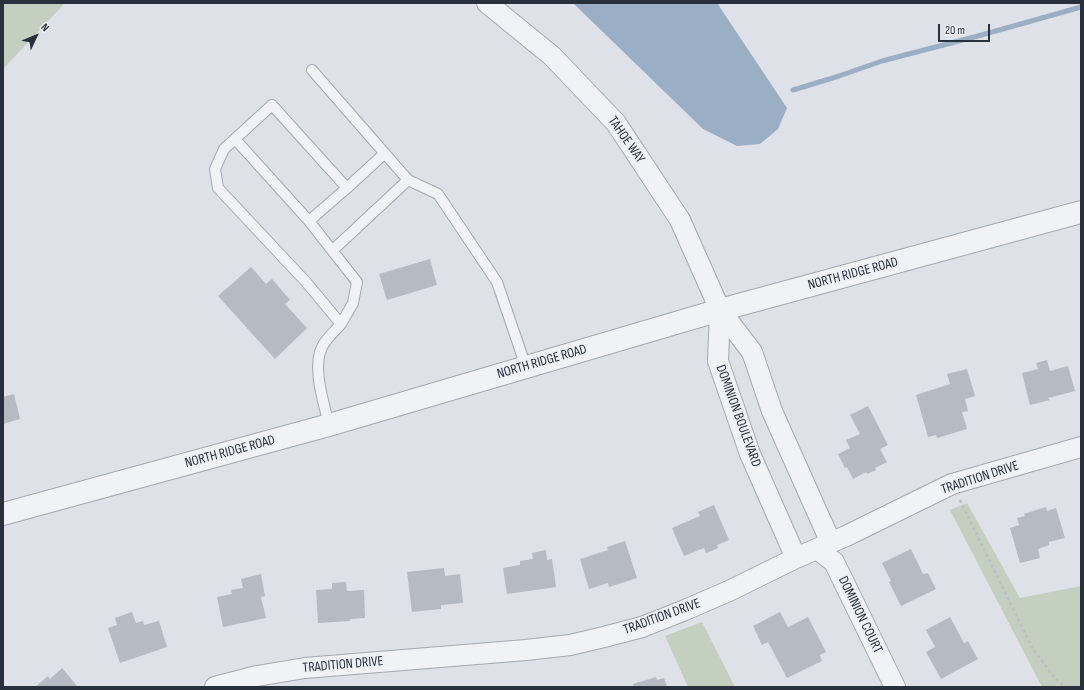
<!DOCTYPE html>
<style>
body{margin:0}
#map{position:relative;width:1084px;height:690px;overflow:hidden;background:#dee1e7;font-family:"Sofia Sans Condensed",sans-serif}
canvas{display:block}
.frame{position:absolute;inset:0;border:4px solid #282f3d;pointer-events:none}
.north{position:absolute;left:16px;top:16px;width:40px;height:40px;-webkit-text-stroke:3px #edf0f4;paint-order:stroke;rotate:46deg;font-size:11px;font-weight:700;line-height:16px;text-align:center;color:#282f3d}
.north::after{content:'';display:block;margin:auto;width:14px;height:18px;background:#282f3d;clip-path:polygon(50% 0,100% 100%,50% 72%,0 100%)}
.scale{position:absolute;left:938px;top:24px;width:52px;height:18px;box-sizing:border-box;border:2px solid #282f3d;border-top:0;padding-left:5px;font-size:12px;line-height:14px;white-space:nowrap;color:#282f3d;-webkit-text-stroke:3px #edf0f4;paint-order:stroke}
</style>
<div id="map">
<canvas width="1084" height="690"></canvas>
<div class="frame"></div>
<div class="north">N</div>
<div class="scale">20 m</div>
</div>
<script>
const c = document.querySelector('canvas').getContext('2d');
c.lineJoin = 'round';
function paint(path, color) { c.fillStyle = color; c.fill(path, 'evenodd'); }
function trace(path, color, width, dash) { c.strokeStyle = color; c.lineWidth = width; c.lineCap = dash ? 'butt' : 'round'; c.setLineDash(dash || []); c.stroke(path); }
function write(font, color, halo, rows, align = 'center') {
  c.font = font + ' "Sofia Sans Condensed",sans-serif'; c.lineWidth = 3.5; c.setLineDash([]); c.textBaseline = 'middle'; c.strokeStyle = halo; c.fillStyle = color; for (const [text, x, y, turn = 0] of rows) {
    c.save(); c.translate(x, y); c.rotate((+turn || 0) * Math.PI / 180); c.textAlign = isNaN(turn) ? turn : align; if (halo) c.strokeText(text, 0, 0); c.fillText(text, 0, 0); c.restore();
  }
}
const green = new Path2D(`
 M3,3H65L3,69Z
 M967,503L1020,598L1081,586V687H1042L950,510Z
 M702,622L735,687H688L665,636Z`);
const water = new Path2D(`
 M573,3H717L787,108L778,129L760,144L737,146L703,129Z`);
const stream = new Path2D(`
 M793,90L839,76L882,61L978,36L1081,7`);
const building = new Path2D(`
 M430,259L437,285L387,300L379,274Z
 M251,267L266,284L272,279L290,300L285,304L307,328L275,359L218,296Z
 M1047,360L1050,371L1068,366L1075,391L1048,398L1050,400L1030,405L1022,373L1038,369L1036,363Z
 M967,369L975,396L965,399L968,411L962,412L967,429L937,438L936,435L928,437L916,395L950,384L947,374Z
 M14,394L20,419L3,424V397Z
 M868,406L888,445L880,449L887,462L875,468L876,470L867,474L866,472L853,479L847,467L845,468L838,454L850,448L846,440L860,434L850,415Z
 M714,505L729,540L717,545L718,548L706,553L704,548L684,556L672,528L700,516L698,512Z
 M1046,507L1047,511L1056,508L1065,538L1049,542V545L1038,549L1040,558L1020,563L1010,528L1019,525L1017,518L1025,516L1024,514Z
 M625,541L637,578L609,587L608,583L589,589L580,559L608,550L607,547Z
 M911,549L923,574L928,573L936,589L901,606L889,582L891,581L882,563Z
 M546,550L547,560L552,559L556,587L507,594L503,568L520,565V561L533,559L532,553Z
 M444,568L445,576L460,574L463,603L441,605V609L412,612L407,572Z
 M261,574L265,596L261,597L266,618L223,627L217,597L232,594L231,590L243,588L241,579Z
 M346,582L347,591L364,590L365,618L350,619V621L318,623L316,590L332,589V583Z
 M132,612L136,623L143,621L144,625L159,621L167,647L120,663L108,628L117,625L115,618Z
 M780,612L788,627L808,617L826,652L820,655L822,661L787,678L768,642L762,645L753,626Z
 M950,617L964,643L968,641L978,659L941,679L926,652L935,647L926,630Z
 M62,668L78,687H35L48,676L50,679Z
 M656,677L657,680L664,678L667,687H634L633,684Z`);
const path = new Path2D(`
 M960,500L1032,648L1055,678L1065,687`);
const service = new Path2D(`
 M312,70L408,180L333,250
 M235,139L309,221
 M408,180L438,194L497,282L526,367
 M347,188L385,153
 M329,425C324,403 311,366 323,345C328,337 335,331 341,324L306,282L218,188L215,169L224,149L272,105L347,188L309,221L357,282L353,303L341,324`);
const minor = new Path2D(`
 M487,3L552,56L616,123L680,220L720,310L752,352L772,411L831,543
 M720,310L718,361L750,454L796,558
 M817,549L834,562L895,687
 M215,687L257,676L305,668L526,650L570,645L604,637L642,627L685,610L729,591L796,558L846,536L952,484L1081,447`);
const tertiary = new Path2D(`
 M3,514L329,425L720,310L1081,212`);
const streetNames = [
 ["TAHOE WAY",626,140,55],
 ["NORTH RIDGE ROAD",853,274,-15],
 ["NORTH RIDGE ROAD",542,362,-16],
 ["DOMINION BOULEVARD",738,416,70],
 ["NORTH RIDGE ROAD",230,452,-15],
 ["TRADITION DRIVE",980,478,-18],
 ["DOMINION COURT",860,615,64],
 ["TRADITION DRIVE",662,617,-20],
 ["TRADITION DRIVE",343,665,-5]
];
paint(green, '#c3d0bf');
paint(water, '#9aaec5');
trace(stream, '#9aaec5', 5);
paint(building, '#b5bac3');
trace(service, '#a4a8b1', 12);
trace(minor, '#a4a8b1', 22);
trace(tertiary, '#a4a8b1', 24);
trace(path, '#bcbfc5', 2.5, [3, 3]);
trace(service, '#f0f2f5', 10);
trace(minor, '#f0f2f5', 20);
trace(tertiary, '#f0f2f5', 22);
write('14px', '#282f3d', '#edf0f4', streetNames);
</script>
